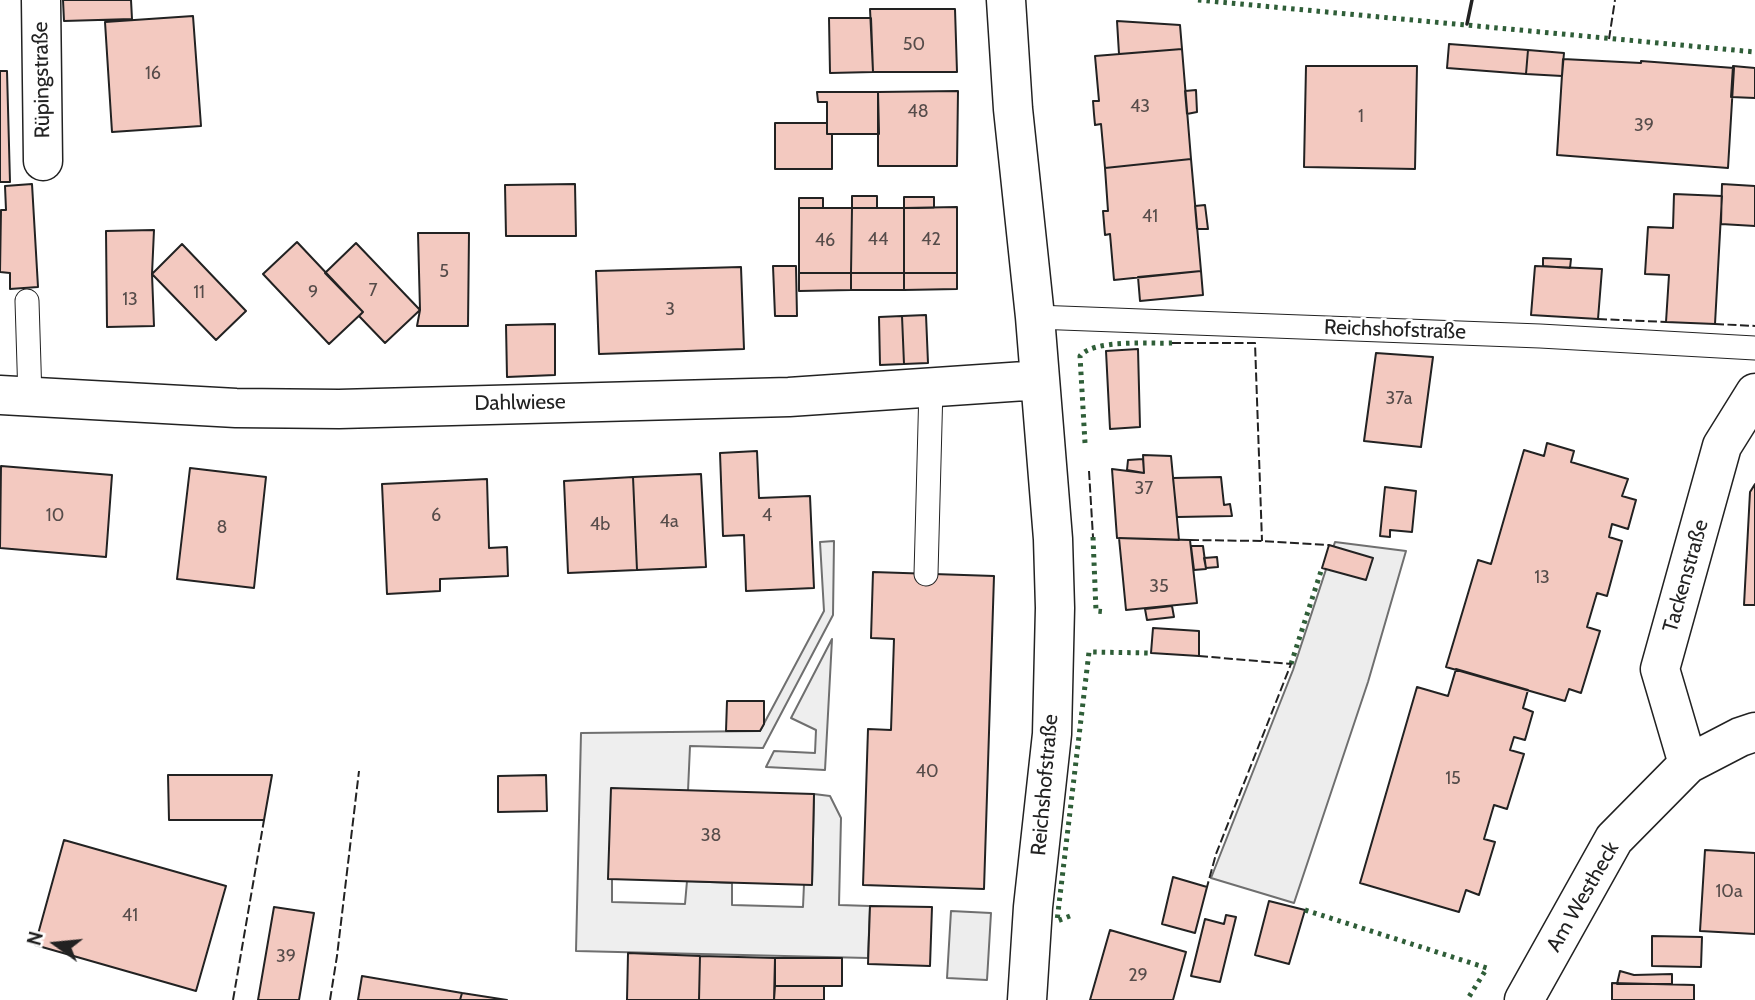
<!DOCTYPE html>
<meta charset="utf-8">
<style>
body{margin:0}
#map{position:relative;width:1755px;height:1000px;overflow:hidden;background:#fff;font-family:Cabin,sans-serif}
canvas{display:block}
.north{position:absolute;left:21px;top:909px;width:70px;height:70px;-webkit-text-stroke:5px #fff;paint-order:stroke;rotate:285deg;font-size:19px;font-weight:700;line-height:28px;text-align:center;color:#222}
.north::after{content:'';display:block;margin:auto;width:24px;height:32px;background:#222;clip-path:polygon(50% 0,100% 100%,50% 72%,0 100%)}
</style>
<div id="map">
<canvas width="1755" height="1000"></canvas>
<div class="north">N</div>
</div>
<script>
const c = document.querySelector('canvas').getContext('2d');
c.lineJoin = 'round';
function paint(path, color) { c.fillStyle = color; c.fill(path, 'evenodd'); }
function trace(path, color, width, dash) { c.strokeStyle = color; c.lineWidth = width; c.lineCap = dash ? 'butt' : 'round'; c.setLineDash(dash || []); c.stroke(path); }
function write(font, color, halo, rows, align = 'center') {
  c.font = font + ' Cabin,sans-serif'; c.lineWidth = 5; c.setLineDash([]); c.textBaseline = 'middle'; c.strokeStyle = halo; c.fillStyle = color; for (const [text, x, y, turn = 0] of rows) {
    c.save(); c.translate(x, y); c.rotate((+turn || 0) * Math.PI / 180); c.textAlign = isNaN(turn) ? turn : align; if (halo) c.strokeText(text, 0, 0); c.fillText(text, 0, 0); c.restore();
  }
}
const green = new Path2D(`
 M834,541L833,615L763,748L690,746L688,791L608,879H612V902L685,904L687,881L732,883V905L803,907L804,884H812L814,794L830,796L841,818L839,905L870,906L868,958L576,951L581,733L760,731L824,611L820,542Z
 M832,639L825,770L766,767L774,751L815,753L816,730L791,718Z`);
const parking = new Path2D(`
 M1335,542L1406,551L1368,682L1294,903L1211,878L1293,670Z
 M951,911L991,913L987,980L947,978Z`);
const building = new Path2D(`
 M63,0H131L132,19L64,21Z
 M870,9H955L957,72H873Z
 M193,16L201,126L112,132L105,22Z
 M829,18H871L873,72L830,73Z
 M1117,21L1180,25L1182,49L1119,54Z
 M1449,44L1528,50L1526,74L1447,68Z
 M1182,49L1191,159L1105,168L1101,124L1095,125L1094,114L1093,101H1099L1095,56Z
 M1528,50L1564,53L1562,76L1526,74Z
 M1563,59L1641,63V61L1734,68L1728,168L1557,155Z
 M1306,66H1417L1415,169L1304,167Z
 M1733,66L1755,68V98L1731,97Z
 M0,71H7L10,182H0Z
 M1196,90L1197,112L1187,114L1185,91Z
 M958,91L957,166H878V92Z
 M817,92H878L879,134H827V102H818Z
 M775,123H827V134H832V169H775Z
 M1191,159L1201,271L1114,280L1110,234L1105,235L1103,211H1108L1105,168Z
 M32,184L38,287L10,289V273L0,272L1,210H6L5,186Z
 M575,184L576,236H506L505,185Z
 M1722,184L1755,186V226L1721,224Z
 M1674,194L1722,196L1715,324L1666,322L1669,275L1645,274L1648,227L1673,228Z
 M852,196H877V208H852Z
 M904,197H934V208H904Z
 M799,198H823V208H799Z
 M1205,205L1208,229H1197L1195,206Z
 M957,207V273H904V208Z
 M799,208H852L851,273H799Z
 M852,208H904V273H851Z
 M154,230L152,274L154,326L107,327L106,231Z
 M418,233H469L468,326H417L420,310Z
 M297,242L363,312L329,344L263,274Z
 M356,243L420,310L385,343L359,316L363,312L325,273Z
 M182,244L246,311L216,340L152,274Z
 M1543,258L1571,259L1570,268L1543,266Z
 M773,266H796L797,316H775Z
 M1535,266L1602,269L1598,319L1531,315Z
 M741,267L744,349L599,354L596,271Z
 M1201,271L1203,295L1140,301L1138,277Z
 M799,273H851V290L799,291Z
 M851,273H904V290H851Z
 M904,273H957V289L904,290Z
 M926,315L928,363L904,364L902,316Z
 M902,316L904,364L880,365L879,317Z
 M555,324V375L507,377L506,325Z
 M1138,349L1140,427L1110,429L1106,351Z
 M1376,353L1433,357L1421,447L1364,441Z
 M1547,443L1574,451L1571,462L1628,479L1622,496L1636,500L1628,529L1612,524L1609,537L1622,541L1607,596L1597,593L1587,627L1600,631L1581,693L1569,689L1565,701L1446,667L1478,560L1491,564L1524,450L1544,456Z
 M757,451L759,498L810,496L814,588L746,591L744,535L723,536L720,453Z
 M1143,455L1171,456L1179,540L1117,538L1112,469L1144,473Z
 M1143,459L1144,473L1127,470L1128,460Z
 M1,466L112,475L106,557L0,548Z
 M190,468L266,477L254,588L177,579Z
 M701,474L706,567L637,570L633,477Z
 M633,477L637,570L568,573L564,481Z
 M1221,477L1224,505L1230,504L1232,516L1177,517L1173,478Z
 M487,479L489,548L507,547L508,576L440,579V591L387,594L382,484Z
 M1755,484V605H1744L1750,492Z
 M1385,487L1416,491L1412,532L1390,530V537L1380,536Z
 M1119,538L1190,540L1197,603L1126,610Z
 M1329,545L1373,558L1366,580L1322,568Z
 M1191,546H1203L1206,569L1194,570Z
 M1217,557L1218,567L1206,568L1204,558Z
 M873,572L994,576L984,889L863,885L868,729L891,730L894,639L871,638Z
 M1172,606L1174,617L1147,620L1145,609Z
 M1153,628L1199,631V656L1151,653Z
 M1456,669L1528,690L1523,708L1533,712L1525,740L1514,737L1510,750L1524,754L1507,809L1494,805L1484,839L1495,842L1479,895L1466,890L1459,912L1360,883L1417,687L1448,696Z
 M727,701H764V724L760,731H726Z
 M168,775H272L264,820H169Z
 M546,775L547,811L498,812V776Z
 M611,788L814,794L812,885L608,879Z
 M64,840L226,886L196,991L35,945Z
 M1705,850L1755,853V934L1700,931Z
 M1173,877L1207,887L1195,933L1162,924Z
 M1269,901L1305,910L1289,964L1255,955Z
 M870,906L932,907L930,966L868,964Z
 M274,907L314,913L299,1000H258Z
 M1226,915L1236,917L1220,982L1191,976L1205,919L1224,924Z
 M1110,930L1186,952L1173,1000H1090Z
 M1652,936L1702,937L1701,967L1652,966Z
 M628,953L700,956L699,1000H627Z
 M700,956L775,958L774,1000H699Z
 M775,958H842V986H775Z
 M1620,971L1634,975L1672,974V984H1617Z
 M362,976L462,993L460,1000H358Z
 M1612,983L1694,985V1000H1612Z
 M775,986H824V1000H774Z
 M462,993L507,1000H460Z`);
const lane = new Path2D(`
 M27,301L30,398
 M1035,317L1540,336L1755,348
 M926,574L931,387`);
const street = new Path2D(`
 M41,0L43,161
 M1006,0L1013,109L1035,317L1053,539L1055,608L1052,734L1033,907L1027,1000
 M0,395L236,408L339,409L789,397L1040,380
 M1688,764L1660,669L1722,446L1755,393
 M1524,1000L1614,839L1688,764L1740,737L1755,732`);
const hedge = new Path2D(`
 M1198,0L1755,52
 M1085,443L1080,356C1093,339 1150,344 1172,343
 M1093,537L1096,611L1106,612
 M1291,664L1322,568
 M1305,910L1487,968L1467,1000
 M1070,916L1057,921L1089,652L1151,653`);
const fence = new Path2D(`
 M1609,39L1615,0
 M1598,319L1666,322
 M1715,324L1755,326
 M1172,343H1255L1262,541
 M1089,471L1093,537
 M1190,540L1262,541L1329,545
 M1199,656L1291,664L1216,854L1207,887
 M233,1000L264,820
 M330,1000L337,956L359,771`);
const wall = new Path2D(`
 M1467,24L1472,0`);
const numberNames = [
 ["50",914,45],
 ["16",153,74],
 ["43",1140,107],
 ["48",918,112],
 ["1",1361,117],
 ["39",1644,126],
 ["41",1150,217],
 ["44",878,240],
 ["42",931,240],
 ["46",825,241],
 ["5",444,272],
 ["7",373,291],
 ["11",199,293],
 ["9",313,293],
 ["13",130,300],
 ["3",670,310],
 ["37a",1399,399],
 ["37",1144,489],
 ["10",55,516],
 ["6",436,516],
 ["4",767,516],
 ["4a",669,522],
 ["4b",600,525],
 ["8",222,528],
 ["13",1542,578],
 ["35",1159,587],
 ["40",927,772],
 ["15",1453,779],
 ["38",711,836],
 ["10a",1729,892],
 ["41",130,916],
 ["39",286,957],
 ["29",1138,976]
];
const streetNames = [
 ["Rüpingstraße",42,80,-91],
 ["Reichshofstraße",1395,330,2],
 ["Dahlwiese",520,403,-1],
 ["Tackenstraße",1686,576,-74],
 ["Reichshofstraße",1045,785,-85],
 ["Am Westheck",1583,897,-60]
];
paint(green, '#eee');
trace(green, '#6f6f6f', 2);
paint(parking, '#ededed');
trace(parking, '#6f6f6f', 2);
paint(building, '#f3c9c0');
trace(building, '#222', 2);
trace(lane, '#222', 25);
trace(street, '#222', 41);
trace(lane, '#fff', 23);
trace(street, '#fff', 38);
trace(hedge, '#2f5e38', 5, [3.5, 5]);
trace(fence, '#222', 2, [9, 3.5]);
trace(wall, '#222', 3.5);
write('18px', '#564c4a', null, numberNames);
write('21px', '#222', '#fff', streetNames);
</script>
